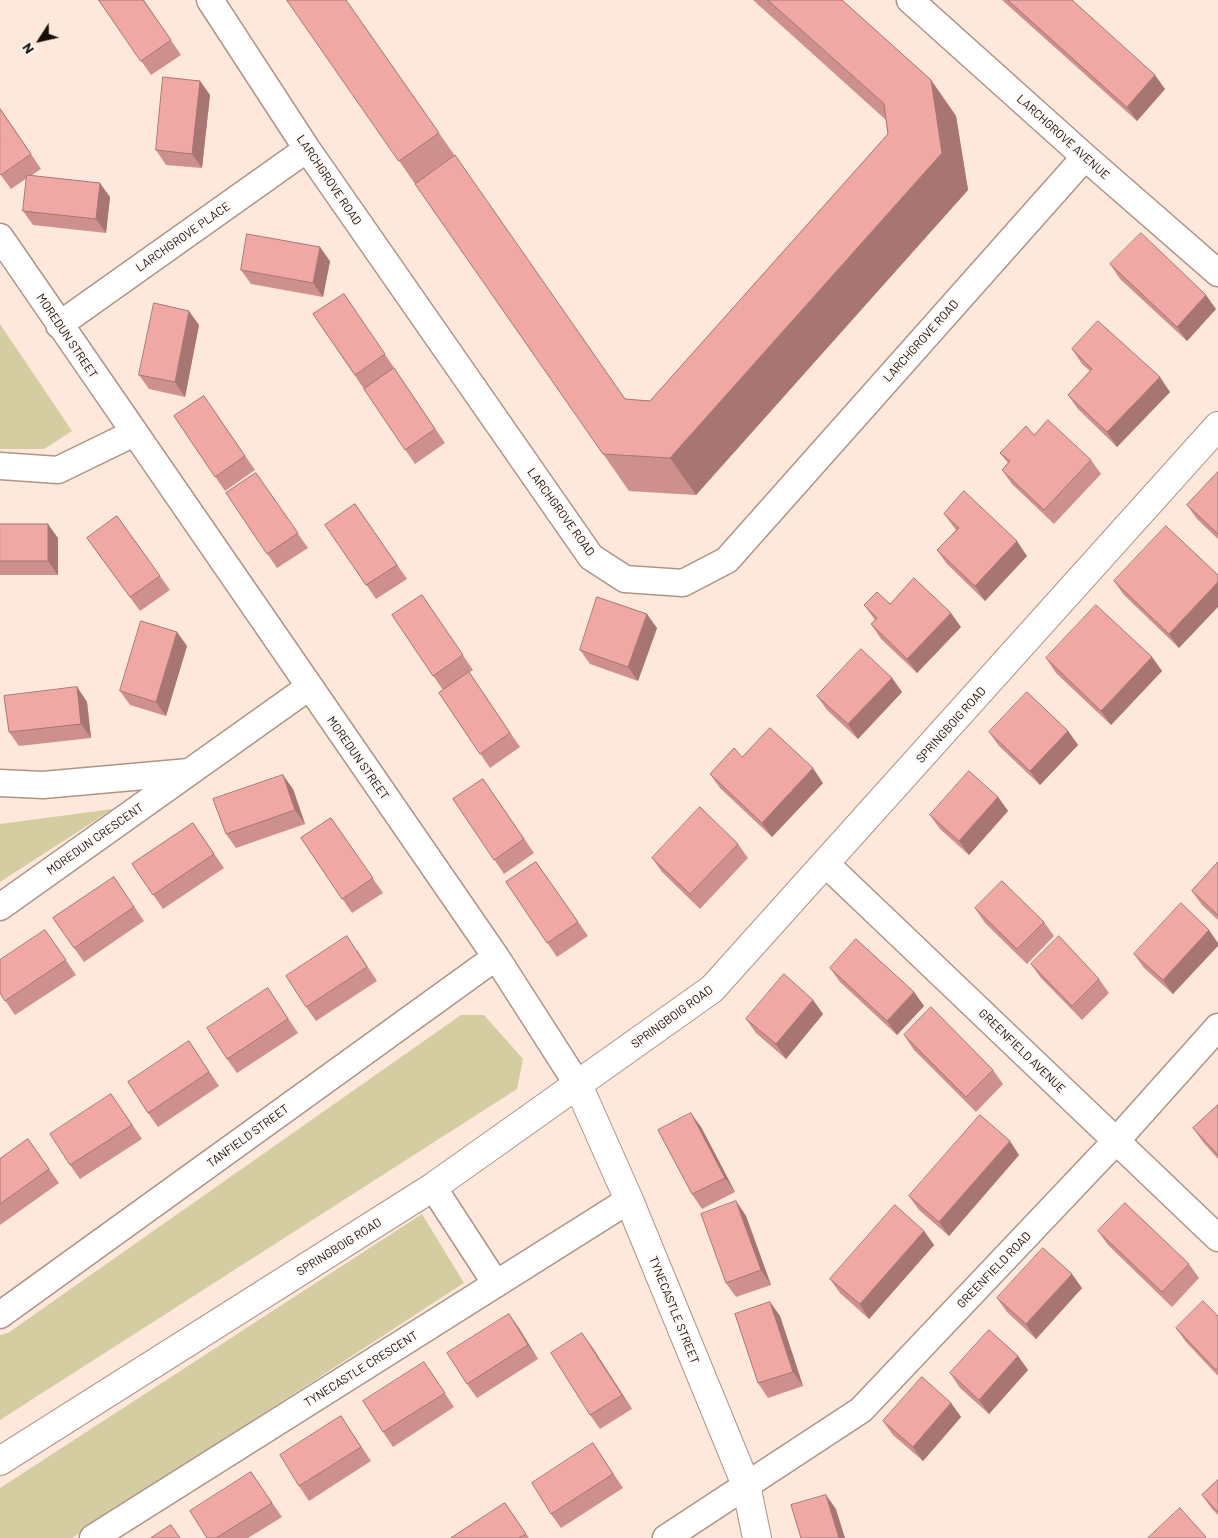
<!DOCTYPE html>
<style>
body{margin:0}
#map{position:relative;width:1218px;height:1538px;overflow:hidden;background:#fee7db;font-family:Barlow,sans-serif}
canvas{display:block}
.north{position:absolute;left:15px;top:15px;width:50px;height:50px;-webkit-text-stroke:4px #fef8f5;paint-order:stroke;rotate:235deg;font-size:14px;font-weight:700;line-height:20px;text-align:center;color:#180e09}
.north::after{content:'';display:block;margin:auto;width:18px;height:22px;background:#180e09;clip-path:polygon(50% 0,100% 100%,50% 72%,0 100%)}
</style>
<div id="map">
<canvas width="1218" height="1538"></canvas>
<div class="north">N</div>
</div>
<script>
const c = document.querySelector('canvas').getContext('2d');
c.lineJoin = 'round';
function paint(path, color) { c.fillStyle = color; c.fill(path, 'evenodd'); }
function trace(path, color, width, dash) { c.strokeStyle = color; c.lineWidth = width; c.lineCap = dash ? 'butt' : 'round'; c.setLineDash(dash || []); c.stroke(path); }
function write(font, color, halo, rows, align = 'center') {
  c.font = font + ' Barlow,sans-serif'; c.lineWidth = 4; c.setLineDash([]); c.textBaseline = 'middle'; c.strokeStyle = halo; c.fillStyle = color; for (const [text, x, y, turn = 0] of rows) {
    c.save(); c.translate(x, y); c.rotate((+turn || 0) * Math.PI / 180); c.textAlign = isNaN(turn) ? turn : align; if (halo) c.strokeText(text, 0, 0); c.fillText(text, 0, 0); c.restore();
  }
}
const green = new Path2D(`
 M0,324L72,431L44,449H0Z
 M113,809L0,882V824Z
 M461,1015H484L523,1059L517,1089L0,1420V1335L8,1333Z
 M422,1214L464,1283L72,1538H0V1488Z`);
const street = new Path2D(`
 M210,0L307,149L591,557L625,579L683,583L727,560L1085,157
 M910,0L1085,157L1218,273
 M0,237L496,957L578,1085
 M59,325L307,149
 M0,466L58,470L134,433
 M0,783L43,785L189,772
 M826,864L1218,1238
 M0,907L309,687
 M433,1187L496,1284
 M0,1315L496,957
 M93,1538L629,1200
 M666,1538L861,1410L1116,1141L1218,1027`);
const secondary = new Path2D(`
 M578,1085L629,1200L746,1485L757,1538
 M0,1461L433,1187L712,989L1218,426`);
const wall = new Path2D(`
 M99,0H144L181,55L151,75Z
 M287,0H346L625,399L650,401L888,134L886,120L753,0H842L931,80L956,116L968,190L696,495L629,491Z
 M1002,0H1072L1165,89L1137,121Z
 M200,81L210,95L202,168L166,165L156,150Z
 M0,108L41,169L32,175L110,197L106,233L33,225L23,211L27,178L11,189L0,174Z
 M330,261L323,297L251,284L241,270Z
 M1110,264L1216,309L1187,341L1120,279Z
 M344,294L445,443L415,464L313,314Z
 M199,325L185,397L149,389L139,375Z
 M1072,349L1170,392L1117,447L1078,409L1068,395L1090,371L1082,364Z
 M204,396L255,470L225,491L174,416Z
 M1034,435L1091,460L1101,474L1054,524L1012,484L1002,470L1008,463L1000,453Z
 M1218,472V539L1197,519L1187,505Z
 M256,473L308,548L277,568L226,493Z
 M355,504L407,579L376,599L325,525Z
 M944,514L1027,556L985,601L947,564L937,550L956,530Z
 M117,516L170,590L140,611L87,538Z
 M0,524L58,538V575H0Z
 M1218,575L1179,648L1124,595L1114,581Z
 M422,595L473,670L443,690L392,615Z
 M890,604L961,627L917,673L881,639L871,624L875,620L864,605Z
 M657,628L638,681L590,664L580,650Z
 M187,646L166,716L130,705L120,691Z
 M1152,657L1162,671L1111,725L1056,673L1046,658Z
 M469,672L520,747L490,768L439,693Z
 M892,678L902,692L858,739L827,710L817,696Z
 M77,687L87,702L91,738L19,746L9,732Z
 M1068,731L1078,745L1040,785L999,746L989,732Z
 M710,774L823,783L772,837L720,788Z
 M483,779L534,853L504,874L453,799Z
 M293,789L305,824L236,848L226,834Z
 M998,797L1008,811L969,855L940,829L930,815Z
 M331,818L383,893L352,913L301,838Z
 M193,823L224,868L163,909L132,864Z
 M738,844L748,858L700,909L662,872L652,858Z
 M536,862L588,936L557,957L506,882Z
 M1218,862V920L1202,905L1192,891Z
 M114,877L144,921L84,962L53,918Z
 M975,908L1044,922L1054,936L1027,964L985,923Z
 M1209,930L1173,994L1144,968L1134,954Z
 M55,944L76,975L15,1015L0,993Z
 M357,950L377,981L316,1021L306,1007Z
 M1031,964L1099,979L1109,993L1082,1020L1041,978Z
 M830,968L914,992L924,1006L897,1035L840,982Z
 M268,988L298,1033L237,1073L227,1059Z
 M813,1000L823,1014L786,1059L756,1033L746,1019Z
 M904,1035L993,1070L1003,1084L976,1112L914,1050Z
 M189,1041L219,1086L158,1127L148,1113Z
 M1218,1105V1159L1203,1142L1193,1128Z
 M121,1108L142,1139L80,1179L70,1165Z
 M701,1127L735,1192L702,1209L692,1194Z
 M28,1139L59,1183L0,1225V1159Z
 M1019,1155L949,1236L919,1210L909,1196Z
 M736,1201L746,1216L771,1285L736,1297L726,1283Z
 M924,1231L934,1245L869,1319L840,1293L830,1279Z
 M1098,1231L1189,1264L1199,1278L1172,1307L1108,1245Z
 M1082,1288L1036,1339L1007,1312L997,1298Z
 M770,1302L780,1316L803,1386L768,1398L758,1383Z
 M509,1314L538,1359L477,1398L467,1384Z
 M1218,1316V1376L1186,1342L1176,1328Z
 M592,1347L632,1409L600,1429L590,1415Z
 M1018,1356L1028,1370L989,1414L960,1388L950,1373Z
 M424,1362L454,1407L393,1447L383,1432Z
 M951,1403L961,1417L923,1461L893,1435L883,1421Z
 M341,1416L371,1461L309,1501L299,1486Z
 M593,1443L623,1488L561,1528L551,1514Z
 M251,1472L282,1517L248,1538H207Z
 M1218,1480V1515L1212,1509L1202,1495Z
 M505,1503L529,1538H451Z`);
const shadedWall = new Path2D(`
 M1155,75L1165,89L1137,121L1127,107Z
 M931,80L956,116L968,190L696,495L670,458Z
 M200,81L210,95L202,168L192,154Z
 M100,183L110,197L106,233L96,219Z
 M320,247L330,261L323,297L313,283Z
 M1206,295L1216,309L1187,341L1177,327Z
 M189,311L199,325L185,397L175,382Z
 M1160,377L1170,392L1117,447L1107,432Z
 M48,524L58,538V575L48,561Z
 M1017,541L1027,556L985,601L975,586Z
 M1218,582V607L1179,648L1169,634Z
 M951,613L961,627L917,673L907,659Z
 M647,614L657,628L638,681L628,667Z
 M177,632L187,646L166,716L156,702Z
 M1152,657L1162,671L1111,725L1101,711Z
 M892,678L902,692L858,739L848,724Z
 M77,687L87,702L91,738L81,724Z
 M1068,731L1078,745L1040,785L1030,771Z
 M813,768L823,783L772,837L762,823Z
 M283,775L293,789L305,824L295,810Z
 M998,797L1008,811L969,855L959,841Z
 M1209,930L1218,943V946L1173,994L1163,980Z
 M914,992L924,1006L897,1035L887,1021Z
 M813,1000L823,1014L786,1059L776,1044Z
 M691,1113L701,1127L735,1192L725,1178Z
 M1010,1141L1019,1155L949,1236L939,1222Z
 M736,1201L746,1216L771,1285L761,1270Z
 M924,1231L934,1245L869,1319L860,1304Z
 M1072,1274L1082,1288L1036,1339L1026,1324Z
 M770,1302L780,1316L803,1386L793,1372Z
 M509,1314L519,1328L538,1359L528,1345Z
 M582,1333L592,1347L632,1409L622,1395Z
 M1018,1356L1028,1370L989,1414L979,1400Z
 M951,1403L961,1417L923,1461L913,1447Z
 M826,1495L836,1509L845,1538H839Z`);
const building = new Path2D(`
 M99,0H143L171,40L141,61Z
 M287,0H346L439,133L399,161Z
 M768,0H842L931,80L942,153L670,458L603,454L415,184L455,155L625,399L650,401L888,134L884,104Z
 M1008,0H1072L1155,75L1127,107Z
 M163,77L200,81L192,154L156,150Z
 M0,109L31,154L1,175L0,174Z
 M27,175L100,183L96,219L23,211Z
 M1141,233L1206,295L1177,327L1110,264Z
 M247,234L320,247L313,283L241,270Z
 M344,294L385,354L355,375L313,314Z
 M154,303L189,311L175,382L139,375Z
 M1098,321L1160,377L1107,432L1068,395L1092,369L1072,349Z
 M394,368L435,429L405,450L364,389Z
 M204,396L245,456L215,477L174,416Z
 M1048,420L1091,460L1044,510L1002,470L1010,461L1000,453L1026,426L1034,435Z
 M1218,472V534L1187,505Z
 M256,473L298,533L267,554L226,493Z
 M964,491L1017,541L975,586L937,550L959,528L944,514Z
 M355,504L397,565L366,585L325,525Z
 M117,516L160,576L130,597L87,538Z
 M0,524H48V561H0Z
 M1166,526L1218,575V582L1169,634L1114,581Z
 M914,578L951,613L907,659L871,624L877,618L864,605L877,592L890,604Z
 M422,595L463,655L433,676L392,615Z
 M597,597L647,614L628,667L580,650Z
 M1096,605L1152,657L1101,711L1046,658Z
 M141,621L177,632L156,702L120,691Z
 M861,649L892,678L848,724L817,696Z
 M469,672L510,733L480,754L439,693Z
 M77,687L81,724L9,732L4,696Z
 M1027,692L1068,731L1030,771L989,732Z
 M770,728L813,768L762,823L710,774L734,748L742,757Z
 M969,771L998,797L959,841L930,815Z
 M283,775L295,810L226,834L213,799Z
 M483,779L524,839L494,860L453,799Z
 M700,807L738,844L690,894L652,858Z
 M331,818L373,878L342,899L301,838Z
 M193,823L214,854L153,895L132,864Z
 M536,862L578,922L547,943L506,882Z
 M1218,862V915L1192,891Z
 M114,877L134,907L74,948L53,918Z
 M1002,881L1044,922L1017,949L975,908Z
 M1181,903L1209,930L1163,980L1134,954Z
 M45,930L66,960L5,1001L0,993V960Z
 M347,936L367,967L306,1007L286,976Z
 M1059,936L1099,979L1072,1006L1031,964Z
 M856,939L914,992L887,1021L830,968Z
 M784,974L813,1000L776,1044L746,1019Z
 M268,988L288,1019L227,1059L207,1028Z
 M931,1007L993,1070L966,1097L904,1035Z
 M189,1041L209,1072L148,1113L128,1082Z
 M111,1094L132,1125L70,1165L50,1134Z
 M1218,1105V1155L1193,1128Z
 M691,1113L725,1178L692,1194L658,1130Z
 M980,1115L1010,1141L939,1222L909,1196Z
 M28,1139L49,1169L0,1204V1159Z
 M736,1201L761,1270L726,1283L701,1214Z
 M1125,1203L1189,1264L1162,1292L1098,1231Z
 M895,1205L924,1231L860,1304L830,1279Z
 M1043,1248L1072,1274L1026,1324L997,1298Z
 M1203,1301L1218,1316V1368L1216,1370L1176,1328Z
 M770,1302L793,1372L758,1383L735,1314Z
 M509,1314L528,1345L467,1384L447,1353Z
 M989,1330L1018,1356L979,1400L950,1373Z
 M582,1333L622,1395L590,1415L551,1353Z
 M424,1362L445,1393L383,1432L363,1401Z
 M922,1377L951,1403L913,1447L883,1421Z
 M341,1416L361,1447L299,1486L280,1455Z
 M593,1443L613,1474L551,1514L532,1483Z
 M251,1472L272,1503L216,1538H207L190,1511Z
 M1218,1480V1512L1202,1495Z
 M826,1495L839,1538H801L791,1505Z
 M505,1503L526,1534L519,1538H451Z
 M1180,1508L1206,1537L1205,1538H1148Z
 M171,1525L180,1538H151Z`);
const streetNames = [
 ["LARCHGROVE AVENUE",1063,137,42],
 ["LARCHGROVE ROAD",329,180,56],
 ["LARCHGROVE PLACE",183,237,-35],
 ["MOREDUN STREET",67,336,56],
 ["LARCHGROVE ROAD",921,341,-48],
 ["LARCHGROVE ROAD",561,512,54],
 ["SPRINGBOIG ROAD",951,725,-48],
 ["MOREDUN STREET",358,758,55],
 ["MOREDUN CRESCENT",95,839,-35],
 ["SPRINGBOIG ROAD",672,1017,-36],
 ["GREENFIELD AVENUE",1022,1051,44],
 ["TANFIELD STREET",248,1136,-36],
 ["SPRINGBOIG ROAD",339,1247,-32],
 ["GREENFIELD ROAD",994,1270,-46],
 ["TYNECASTLE STREET",674,1310,68],
 ["TYNECASTLE CRESCENT",361,1369,-32]
];
paint(green, '#d4cda1');
trace(street, '#ae9486', 29);
trace(secondary, '#ae9486', 30);
trace(street, '#fff', 26);
trace(secondary, '#fff', 28);
paint(wall, '#ce908d');
paint(shadedWall, '#a77673');
paint(building, '#efa8a4');
trace(building, '#a77673', 1);
write('12px', '#180e09', '#fef8f5', streetNames);
</script>
